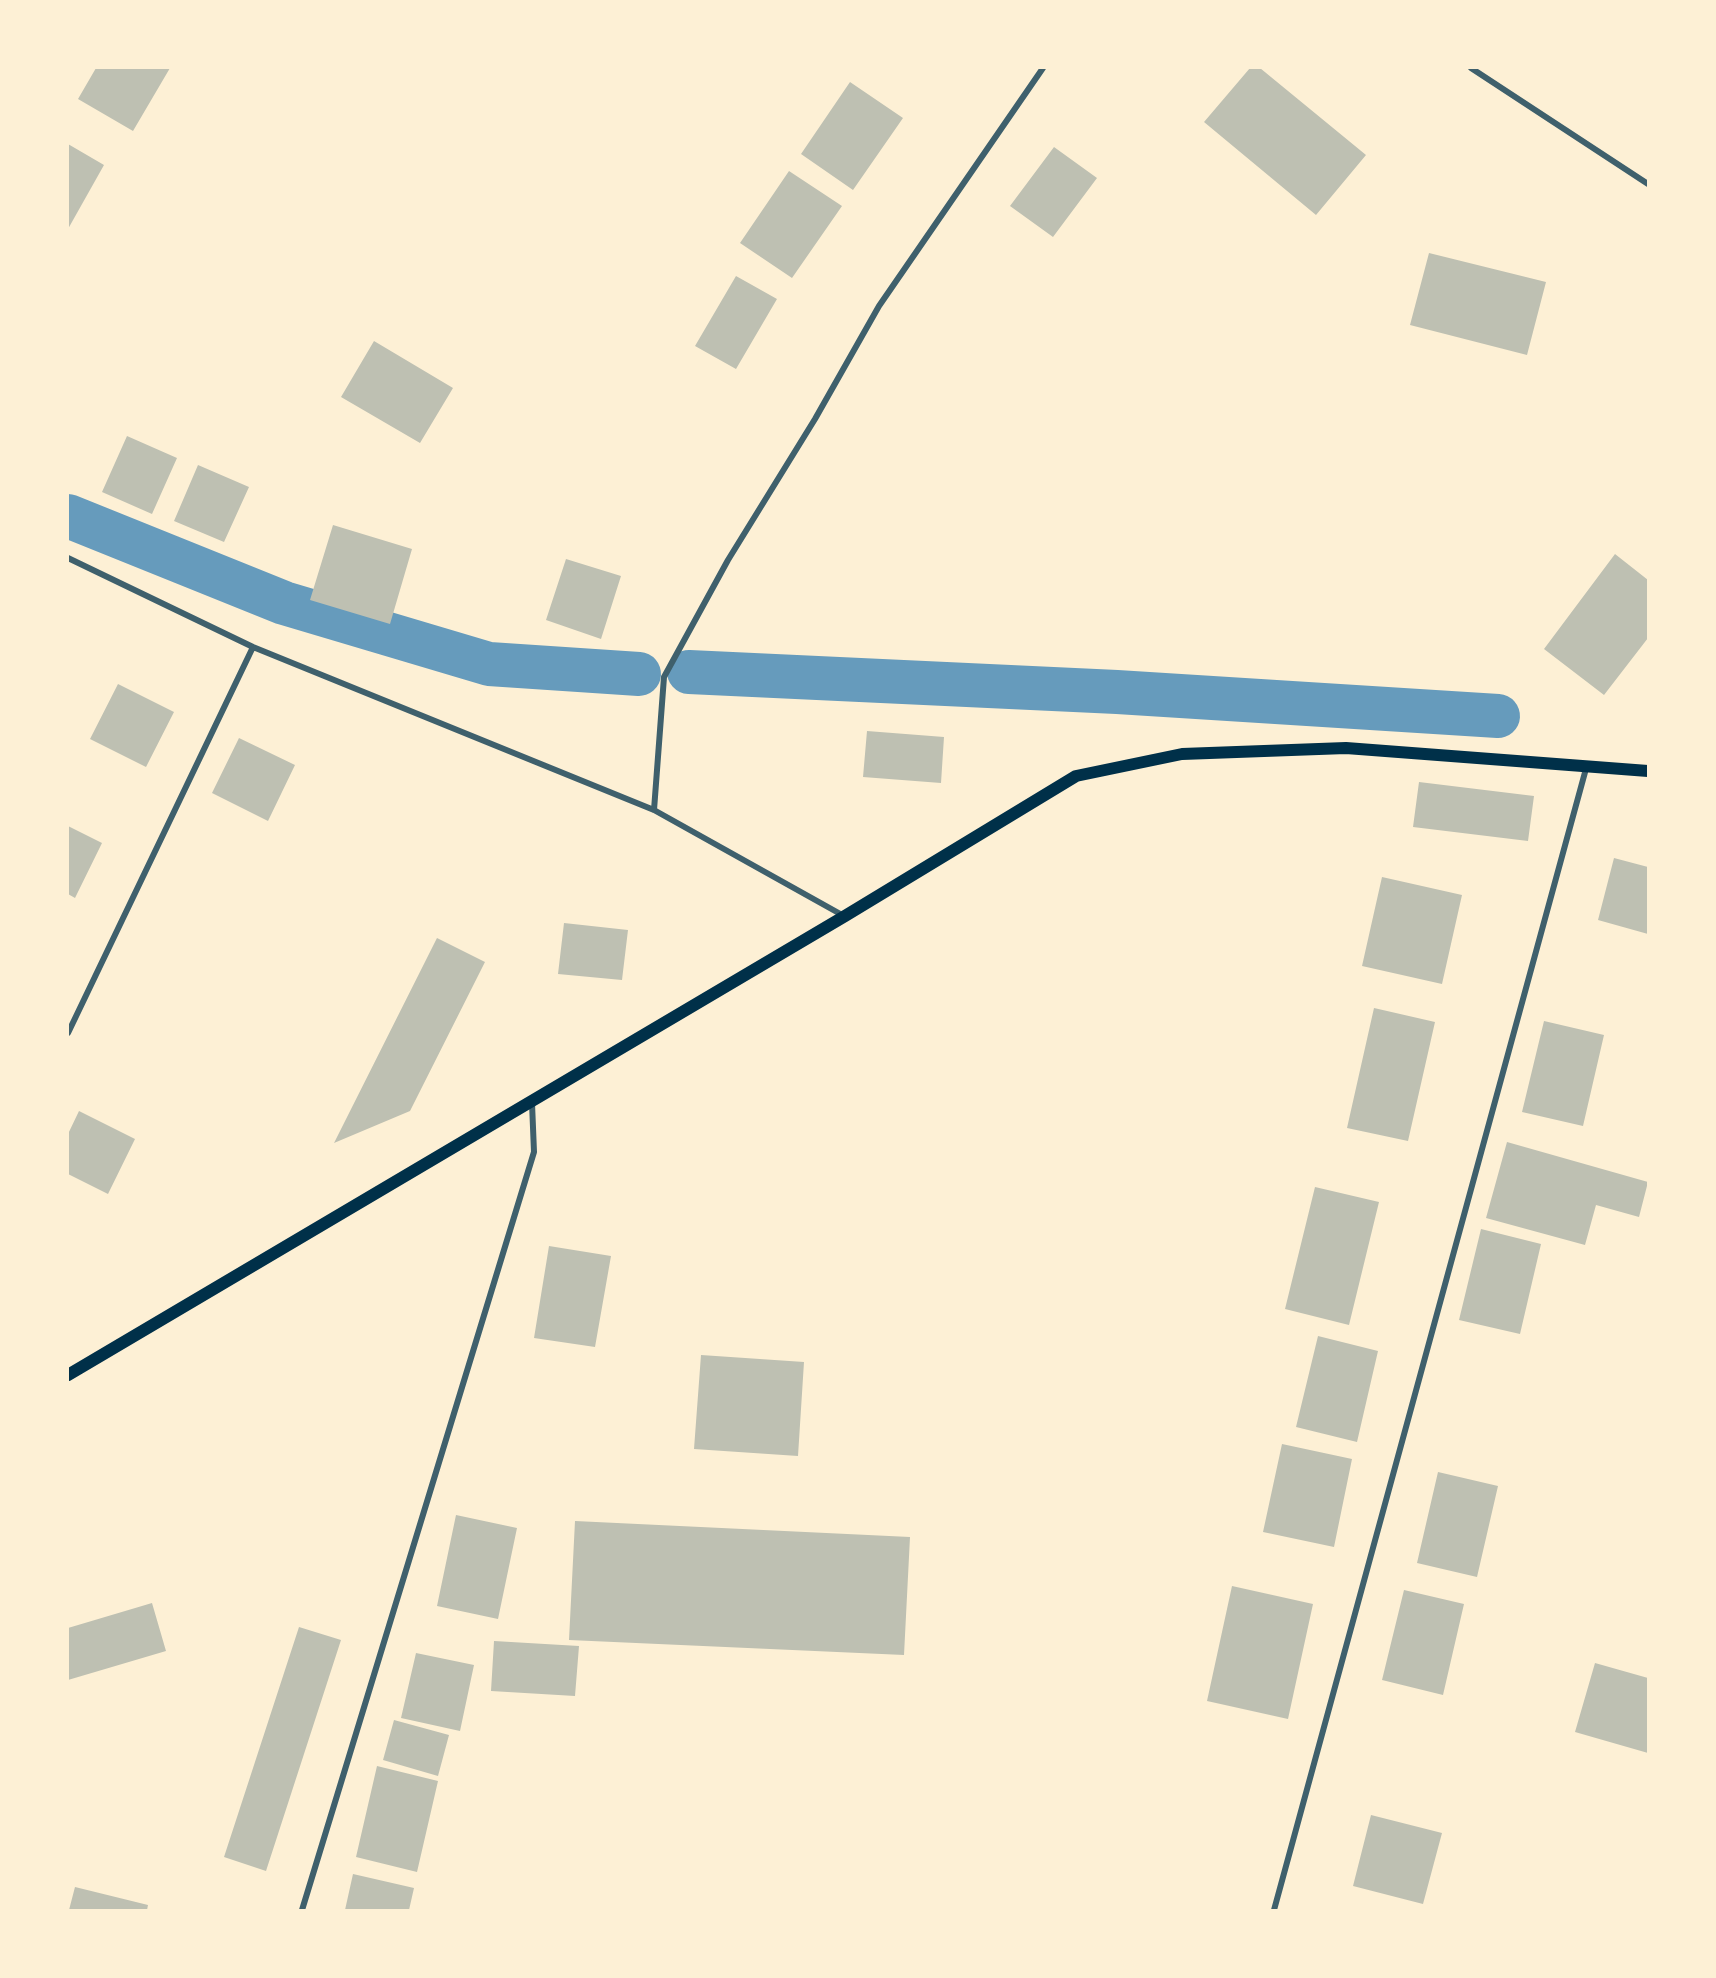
<!DOCTYPE html>
<style>
body{margin:0}
#map{position:relative;width:1716px;height:1978px;overflow:hidden;background:#fdf0d5;font-family:"PT Sans",sans-serif}
canvas{display:block}
.frame{position:absolute;inset:0;border:69px solid #fdf0d5;pointer-events:none}
</style>
<div id="map">
<canvas width="1716" height="1978"></canvas>
<div class="frame"></div>
</div>
<script>
const c = document.querySelector('canvas').getContext('2d');
c.lineJoin = 'round';
function trace(path, color, width, dash) { c.strokeStyle = color; c.lineWidth = width; c.lineCap = dash ? 'butt' : 'round'; c.setLineDash(dash || []); c.stroke(path); }
function paint(path, color) { c.fillStyle = color; c.fill(path, 'evenodd'); }
const canal = new Path2D(`
 M68,516L284,603L489,664L639,674
 M689,672L1117,692L1498,716`);
const building = new Path2D(`
 M96,68H170L133,131L78,99Z
 M1250,68H1260L1366,155L1316,215L1204,122Z
 M850,82L903,118L853,190L801,154Z
 M68,144L104,165L68,229Z
 M1054,147L1097,178L1053,237L1010,206Z
 M789,171L842,206L792,278L740,243Z
 M1429,253L1546,282L1527,355L1410,325Z
 M736,276L777,299L736,369L695,346Z
 M374,341L453,388L420,443L341,397Z
 M127,436L177,458L152,514L102,492Z
 M198,465L249,487L224,542L174,521Z
 M333,525L412,549L390,624L310,600Z
 M1615,554L1648,580V638L1604,695L1544,649Z
 M566,559L621,576L601,639L546,620Z
 M118,684L174,712L146,767L90,739Z
 M867,731L944,737L941,783L863,777Z
 M239,738L295,765L268,821L212,793Z
 M1419,782L1534,796L1528,841L1413,827Z
 M68,826L102,843L75,898L68,894Z
 M1614,858L1648,867V934L1598,920Z
 M1382,877L1462,895L1442,984L1362,966Z
 M564,923L628,930L622,980L558,974Z
 M437,938L485,962L410,1111L334,1143Z
 M1374,1008L1435,1022L1408,1141L1347,1128Z
 M1544,1021L1604,1035L1583,1126L1522,1112Z
 M79,1111L135,1139L108,1194L68,1174V1134Z
 M1507,1142L1648,1182L1639,1217L1596,1205L1585,1245L1486,1218Z
 M1315,1187L1379,1202L1349,1325L1285,1309Z
 M1481,1229L1541,1244L1520,1334L1459,1320Z
 M549,1246L611,1256L595,1347L534,1338Z
 M1318,1336L1378,1351L1357,1442L1296,1427Z
 M701,1355L804,1362L798,1456L694,1449Z
 M1282,1444L1352,1459L1334,1547L1263,1532Z
 M1438,1472L1498,1486L1477,1577L1417,1563Z
 M456,1515L517,1528L498,1619L437,1606Z
 M575,1521L910,1537L904,1655L569,1640Z
 M1232,1586L1313,1604L1288,1719L1207,1701Z
 M1404,1590L1464,1604L1443,1695L1382,1680Z
 M152,1603L166,1651L68,1680V1628Z
 M299,1627L341,1640L266,1871L224,1857Z
 M494,1641L579,1646L575,1696L491,1691Z
 M416,1653L474,1665L460,1731L401,1718Z
 M1595,1663L1648,1678V1753L1575,1732Z
 M394,1720L449,1735L438,1776L383,1760Z
 M377,1766L438,1781L417,1872L356,1857Z
 M1371,1815L1442,1833L1423,1904L1353,1886Z
 M353,1874L414,1888L409,1910H345Z
 M75,1887L148,1905L147,1910H69Z`);
const minor = new Path2D(`
 M1471,68L1648,184
 M68,558L253,647L654,810L844,916
 M654,810L664,677L728,560L815,419L879,306L1043,68
 M68,1033L253,647
 M302,1910L534,1152L532,1103
 M1274,1910L1587,765`);
const secondary = new Path2D(`
 M68,1375L845,916L1076,776L1182,754L1346,748L1648,771`);
trace(canal, '#669bbc', 44);
paint(building, '#bec0b2');
trace(minor, '#3f606c', 6);
trace(secondary, '#003049', 12);
</script>
